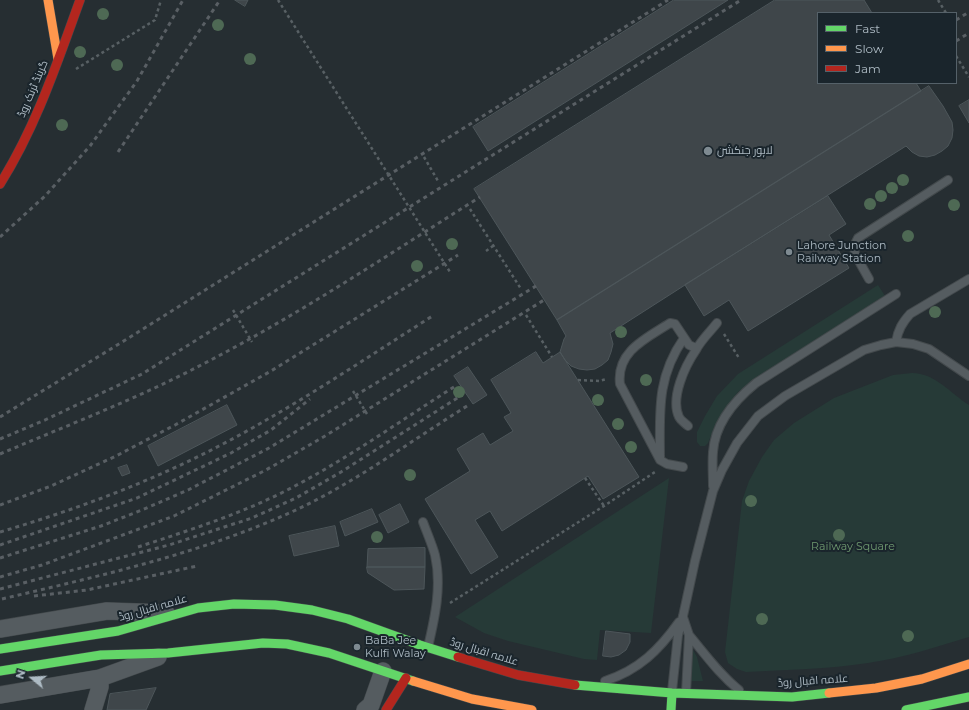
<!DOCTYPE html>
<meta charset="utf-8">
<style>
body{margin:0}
#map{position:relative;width:969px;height:710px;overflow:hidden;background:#262e32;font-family:Montserrat,sans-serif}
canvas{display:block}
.legend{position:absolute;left:817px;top:12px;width:140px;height:72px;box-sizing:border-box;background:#1a252c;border:1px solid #556169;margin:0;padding:5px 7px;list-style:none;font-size:12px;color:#aebbc4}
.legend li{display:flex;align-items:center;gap:8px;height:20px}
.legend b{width:20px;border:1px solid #556169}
.north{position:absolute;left:12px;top:658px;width:40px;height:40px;-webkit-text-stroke:3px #1a252c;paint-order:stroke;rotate:288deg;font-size:11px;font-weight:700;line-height:16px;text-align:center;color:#aebbc4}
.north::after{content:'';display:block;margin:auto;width:14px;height:18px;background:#aebbc4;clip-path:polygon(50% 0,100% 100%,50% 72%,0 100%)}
</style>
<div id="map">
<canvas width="969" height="710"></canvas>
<ul class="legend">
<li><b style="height:5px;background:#63d668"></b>Fast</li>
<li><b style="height:5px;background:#ff974d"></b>Slow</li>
<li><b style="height:5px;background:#b3261e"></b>Jam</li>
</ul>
<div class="north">N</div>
</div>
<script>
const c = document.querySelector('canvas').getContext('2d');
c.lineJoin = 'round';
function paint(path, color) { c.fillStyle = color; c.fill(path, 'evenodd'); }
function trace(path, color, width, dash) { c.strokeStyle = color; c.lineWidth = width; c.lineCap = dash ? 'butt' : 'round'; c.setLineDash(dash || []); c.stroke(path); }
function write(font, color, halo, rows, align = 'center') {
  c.font = font + ' Montserrat,Cairo,sans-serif'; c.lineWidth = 4; c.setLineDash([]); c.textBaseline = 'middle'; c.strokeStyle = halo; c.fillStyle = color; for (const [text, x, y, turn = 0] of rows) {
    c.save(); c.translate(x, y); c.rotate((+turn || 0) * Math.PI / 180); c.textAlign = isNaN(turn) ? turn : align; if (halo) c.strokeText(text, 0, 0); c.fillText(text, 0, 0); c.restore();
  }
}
const green = new Path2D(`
 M878,285L885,296L754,380L738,392L724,410L715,426L708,443L705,446H700L697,442V432L705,416L717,396L738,374Z
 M912,373C935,373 950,393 969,405V637C936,647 903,658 868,663C828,669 787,670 746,672L737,669L728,663L725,652L742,501L749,481L762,457L774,440L794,423L834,398L893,375Z
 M669,478L651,633L600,630L597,660L584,659L508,641L484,633L455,617Z
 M685,649L693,650L697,657L703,681H684Z`);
const building = new Path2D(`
 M235,0H248L245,6Z
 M674,0H728L488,151L473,127Z
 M775,0H864L872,13H818V83H916L921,91L557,320L474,189Z
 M929,86L943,106L952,122L953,130L952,138L948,146L942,151L935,155L927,157L919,156L912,152L906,146L685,285L610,333L613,344L611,352L608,360L602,365L595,369L587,370L579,369L571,366L565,360L560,352L564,339L566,336L557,320Z
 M969,100V123L959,106Z
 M828,196L846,224L829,235L849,268L748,331L729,300L704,316L685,285Z
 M536,352L543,363L560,352L639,477L603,499L588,476L502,531L490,511L475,520L498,557L471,574L425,499L470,471L457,449L483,433L490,445L513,431L504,417L511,413L491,380Z
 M468,367L487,395L473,404L454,376Z
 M227,405L237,425L158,466L148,446Z
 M127,465L130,473L122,476L118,468Z
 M400,504L409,522L388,533L379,515Z
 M372,509L378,522L345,536L340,522Z
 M335,526L339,546L294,556L289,536Z
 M425,548V567H367L368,549Z
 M367,567H425L424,589L394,590L368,573Z
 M606,631L630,634V642L626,650L619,655L611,657L603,656Z
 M156,688L146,710H107L110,694Z`);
const path = new Path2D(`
 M938,0L946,13
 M956,56L969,77
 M76,69L155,20L161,0
 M424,157L438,181
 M470,209L521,289
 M486,251L493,246
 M233,310L252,342
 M526,315L552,357
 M724,334L739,358
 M578,380L599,381L607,379
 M353,391L367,414
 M585,478L604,506
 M450,603L604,506L655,472`);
const lane = new Path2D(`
 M869,279L855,254L854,246L858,238L948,180
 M896,342C898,330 902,323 910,314L969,279
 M688,426C685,423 681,421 679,417C670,398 685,366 696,350C701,340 710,332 717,323
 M660,459C660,413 656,378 684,338
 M683,467L667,464L660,460L620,384C616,351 647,338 670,323L675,324L689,345L696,348
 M713,486C713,475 712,463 713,452C715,423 735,400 756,383L896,294
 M423,522C427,533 432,544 435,555C442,586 435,617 428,647
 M683,617L689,635L686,693
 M689,635C705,654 719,674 739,690
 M605,681C639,670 659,650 679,622
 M672,691L678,635L683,616L695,561L713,491L722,470L737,443L758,416L785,396L864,350L881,345L896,342L913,344L929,349L969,376`);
const street = new Path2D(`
 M0,629L107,611L166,613
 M0,695L100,678L158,657
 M93,710L100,687V678
 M365,710L371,705L383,671`);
const fast = new Path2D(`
 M0,649L118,631L198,608L234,604L275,605L312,610L348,619L420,645L458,657
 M0,671L101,655L168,653L263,643L287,644L329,653L413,681
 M575,685L672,693L792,697L829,693
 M671,710L672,693
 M906,710L969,697`);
const slow = new Path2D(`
 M48,0L58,59
 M413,681L472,699L532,710
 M829,693L876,688L922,679L969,664`);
const jam = new Path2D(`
 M0,184C36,127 57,63 80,0
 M458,657L518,675L575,685
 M386,710L406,678`);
const rail = new Path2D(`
 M956,20L969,12
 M956,41L969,33
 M118,152L220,0
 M0,237L45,196L90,146L137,81L183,0
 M0,417L127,339L668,0
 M0,439L45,420L142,374L741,0
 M0,454C68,425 139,398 205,363C300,314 389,254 480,197
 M0,505L51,486L116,456L175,425L271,371L458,255
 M0,532C75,510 150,482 219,446C294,407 363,360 434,315
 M0,545L137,498L231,453L271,430L310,399
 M138,547C190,530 244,513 293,487C350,457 403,419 457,385
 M0,558L101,526L142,510L188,490L269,448L536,286
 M0,577L42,565L174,516L266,470L325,436L544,300
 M0,589L169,545L252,518L296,498L341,472L462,395
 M34,596L87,590L197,566
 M2,599C103,575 204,553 298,509C357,481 411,441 467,406`);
const pathBridge = new Path2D(`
 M278,0L450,272`);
const trees = [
 [103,14],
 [218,25],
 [80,52],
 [250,59],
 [117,65],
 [62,125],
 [903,180],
 [892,188],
 [881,196],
 [870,204],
 [954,205],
 [908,236],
 [452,244],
 [417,266],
 [935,312],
 [621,332],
 [646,380],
 [459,392],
 [598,400],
 [618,424],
 [631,447],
 [410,475],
 [751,501],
 [839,535],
 [377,537],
 [762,619],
 [908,636]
];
const markers = [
 [708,151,5,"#7e8a91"],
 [789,252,4,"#7e8a91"],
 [357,647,4,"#7e8a91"]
];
const streetNames = [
 ["گرینڈ ٹرنک روڈ",33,89,-67],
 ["علامہ اقبال روڈ",153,608,-16],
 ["علامہ اقبال روڈ",484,652,17],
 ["علامہ اقبال روڈ",813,681,-4]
];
const poiNames = [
 ["لاہور جنکشن",717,151],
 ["Lahore Junction",797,246],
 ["Railway Station",797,259],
 ["BaBa Jee",365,641],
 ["Kulfi Walay",365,654]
];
const parkNames = [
 ["Railway Square",853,547]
];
paint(green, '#263a37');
paint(building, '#3f464a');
trace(building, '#4d565a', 1);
trace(lane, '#43494c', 10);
trace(street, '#43494c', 18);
trace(fast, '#43494c', 10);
trace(slow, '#43494c', 10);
trace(jam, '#43494c', 10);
trace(path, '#586064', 2.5, [3, 3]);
trace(lane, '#555c60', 8);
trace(street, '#555c60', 17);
trace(fast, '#63d668', 9);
trace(slow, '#ff974d', 9);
trace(jam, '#b3261e', 9);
trace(rail, '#595f64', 3, [4, 4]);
trace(pathBridge, '#586064', 2.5, [3, 3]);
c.fillStyle = '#4e6954';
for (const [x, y] of trees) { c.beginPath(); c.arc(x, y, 6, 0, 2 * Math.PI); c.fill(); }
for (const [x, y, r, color] of markers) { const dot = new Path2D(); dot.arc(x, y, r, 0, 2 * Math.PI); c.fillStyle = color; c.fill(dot); trace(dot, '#1a252c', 1.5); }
write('11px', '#aebbc4', '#1a252c', streetNames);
write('11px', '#aebbc4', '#1a252c', poiNames, 'left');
write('11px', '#6f9970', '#1a252c', parkNames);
</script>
